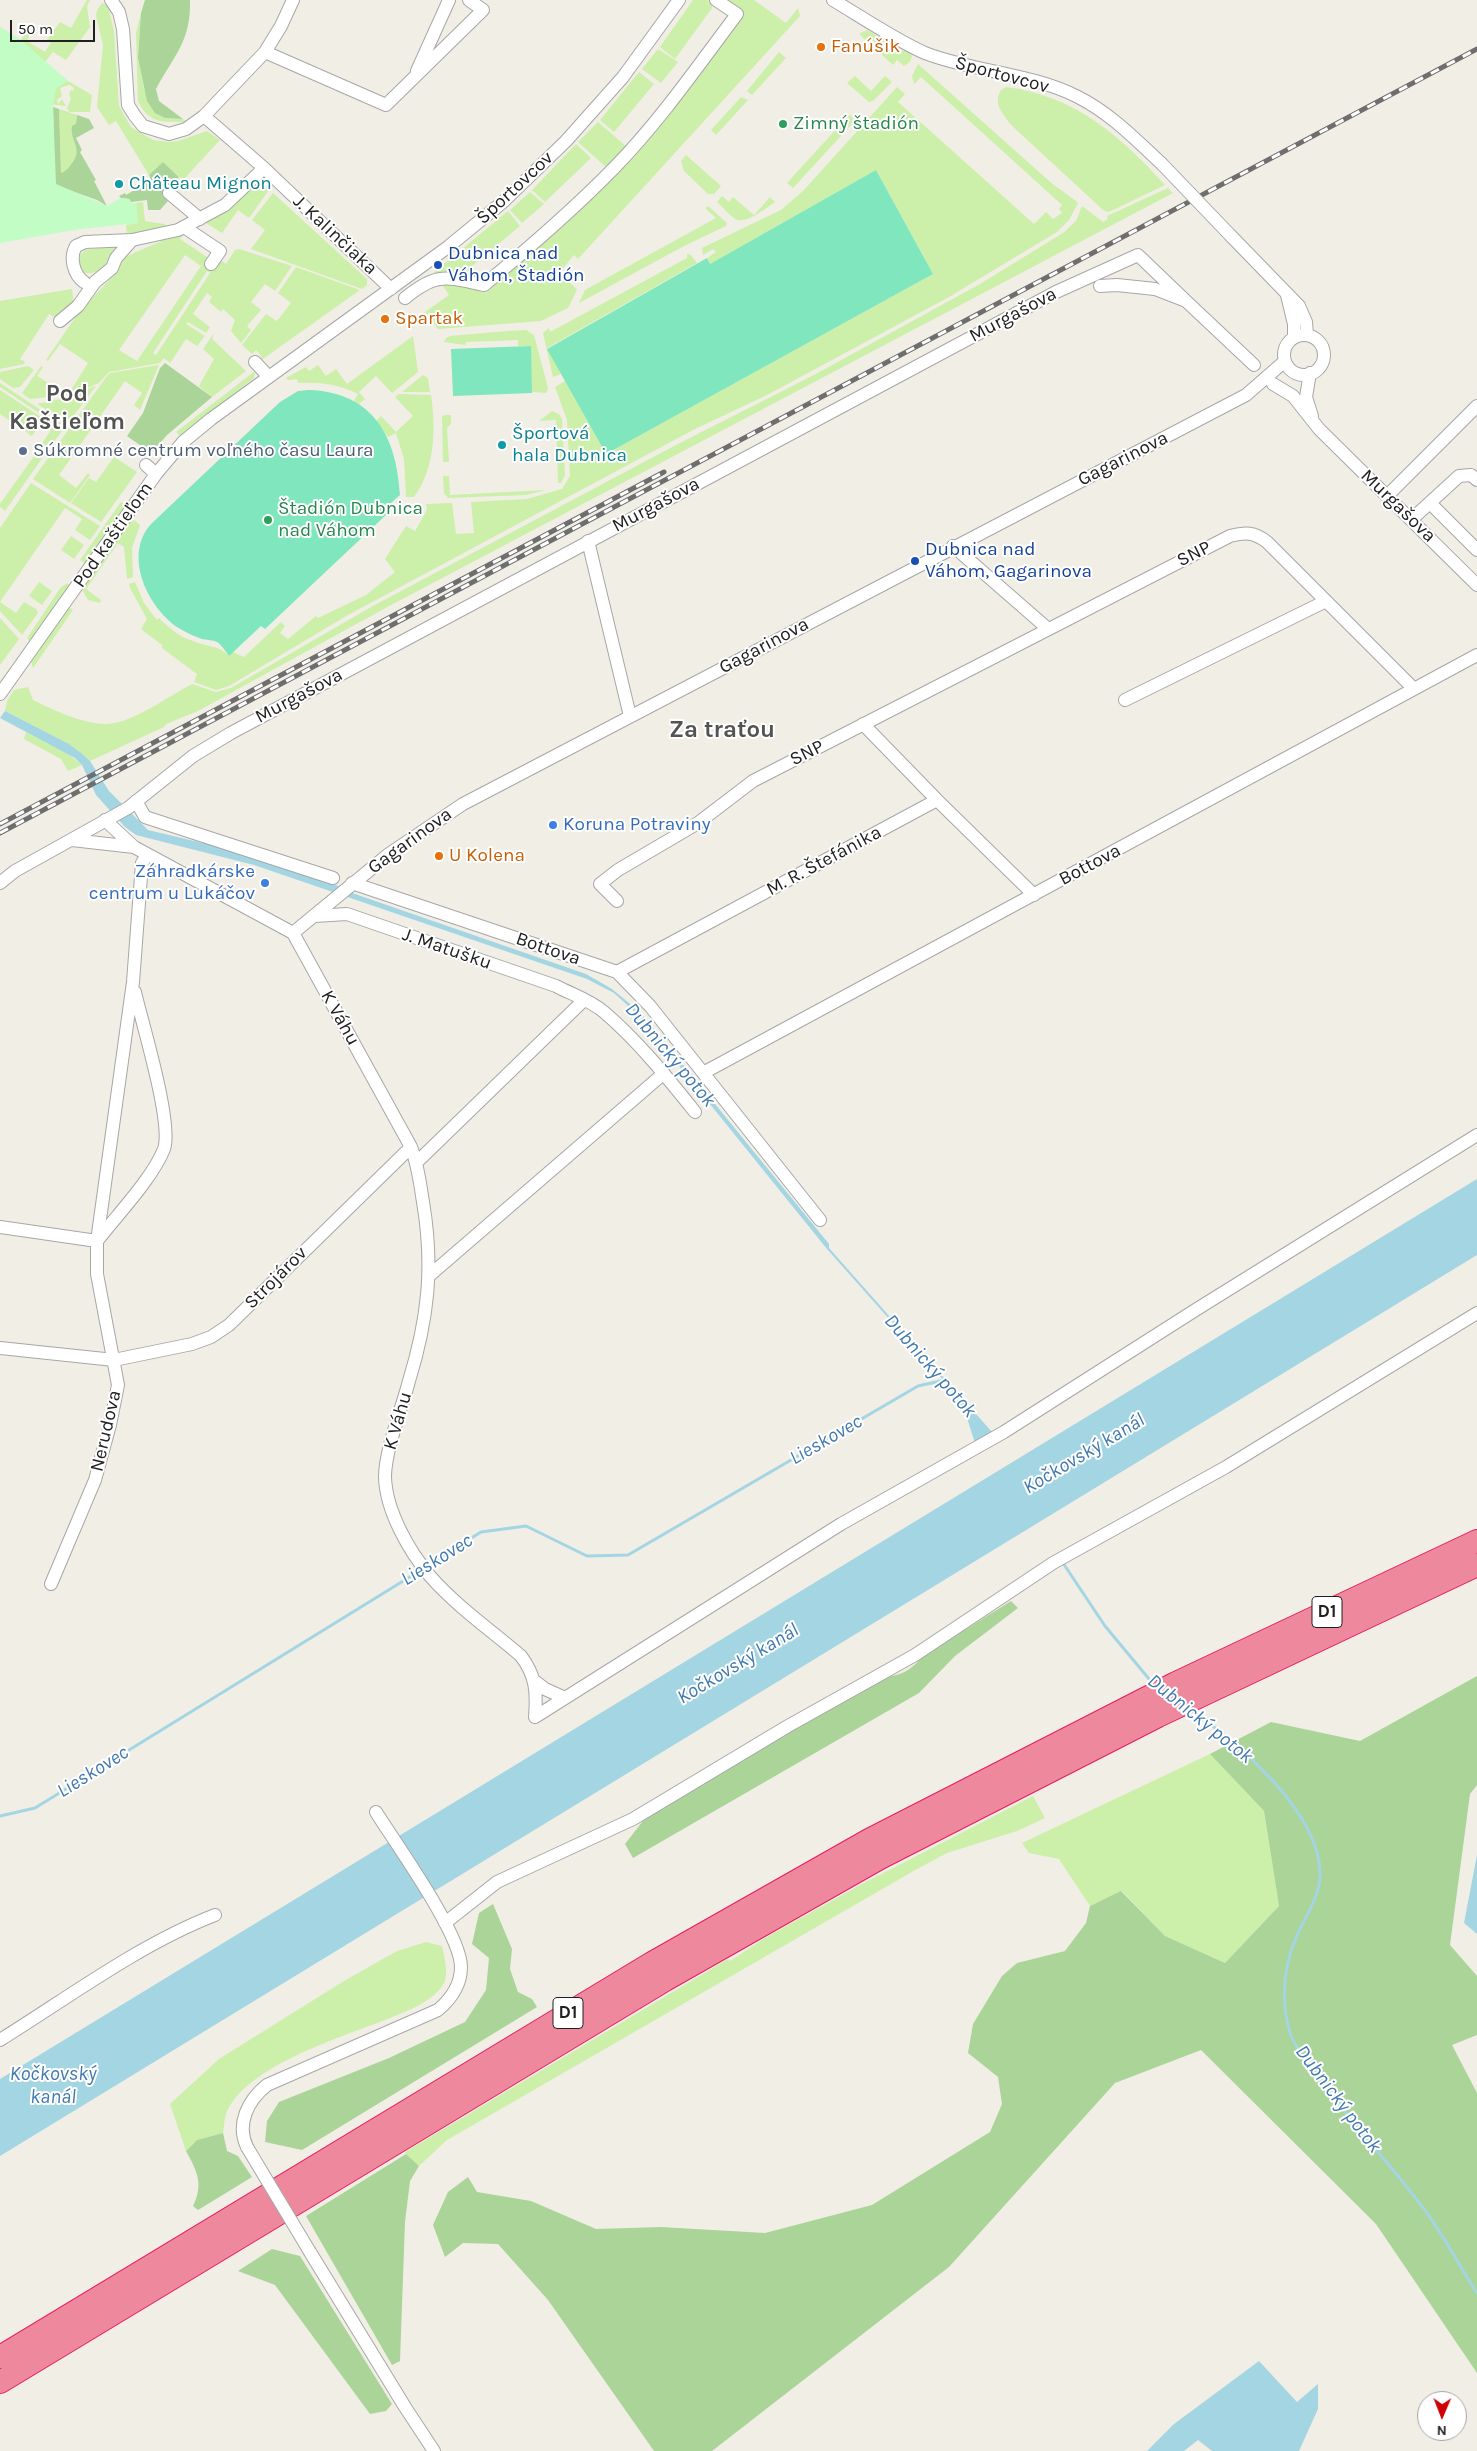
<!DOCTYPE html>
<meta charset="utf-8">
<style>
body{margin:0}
#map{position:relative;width:1477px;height:2451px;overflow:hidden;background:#f1eee6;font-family:Karla,sans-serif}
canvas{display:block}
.north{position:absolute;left:1417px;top:2391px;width:50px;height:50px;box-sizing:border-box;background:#fff;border:1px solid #a6a6a6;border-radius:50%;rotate:181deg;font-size:14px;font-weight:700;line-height:20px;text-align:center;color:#202020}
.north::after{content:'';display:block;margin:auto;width:18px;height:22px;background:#d10002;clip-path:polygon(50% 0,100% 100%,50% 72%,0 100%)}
.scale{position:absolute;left:10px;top:20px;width:85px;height:22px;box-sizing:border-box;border:2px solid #202020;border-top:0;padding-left:6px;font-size:15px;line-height:18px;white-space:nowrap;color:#202020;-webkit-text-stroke:4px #fff;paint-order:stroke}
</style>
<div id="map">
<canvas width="1477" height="2451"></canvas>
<div class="north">N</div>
<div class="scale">50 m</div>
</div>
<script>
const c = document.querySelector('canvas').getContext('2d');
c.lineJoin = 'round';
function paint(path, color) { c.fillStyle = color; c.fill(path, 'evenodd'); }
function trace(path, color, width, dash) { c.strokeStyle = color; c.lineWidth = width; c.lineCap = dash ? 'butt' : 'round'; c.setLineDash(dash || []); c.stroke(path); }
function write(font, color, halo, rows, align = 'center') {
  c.font = font + ' Karla,sans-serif'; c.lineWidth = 4; c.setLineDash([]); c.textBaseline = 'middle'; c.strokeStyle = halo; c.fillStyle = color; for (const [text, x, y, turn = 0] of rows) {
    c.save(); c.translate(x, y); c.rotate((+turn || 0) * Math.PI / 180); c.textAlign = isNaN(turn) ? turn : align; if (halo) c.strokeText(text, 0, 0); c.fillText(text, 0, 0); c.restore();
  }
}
const grass = new Path2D(`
 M87,0H90L87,6L90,27L66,60L53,52L45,62L68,81L92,95L90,112H69L67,108L71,99L69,94L71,90L74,91L73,87L69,85L60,88L62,96L57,100L58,104L62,99L66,106L50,104L0,27L21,40L29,28L32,29L27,41L45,52L51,43L47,40L60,22L71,28Z
 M693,0H707L712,3V8L675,59L660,47Z
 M721,0H754L786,23L798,8L800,16L578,259L574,255L560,272L577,290L568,308L541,321L438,329L425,312L449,295L439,280L481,288L486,293L572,218L588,201L733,26Z
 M102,3L108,6L114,31L119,106L131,127L153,140L168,142L178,141L207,131L220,140L183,180L163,162L149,175L116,121L109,125L97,107L103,45L96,16L97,10Z
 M141,13L138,58L144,89L165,118L183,119L188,123C166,120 150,127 138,101L136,33Z
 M867,30L901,51H909L912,56L910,62L904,66L897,60L893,65L859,34Z
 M658,49L678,62L661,83L642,69Z
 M779,52L786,58L752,95L747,91Z
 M918,64L1048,180C1058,189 1068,194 1078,203L1069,220L1057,232L949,297L769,394L693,430L348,615L229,686L216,690L194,682L197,674L162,648V645L141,629L147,619L130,588L129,584L135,582L144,603L157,620L159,618C169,628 179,637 193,641C206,647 219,645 229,656L233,652L244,657L281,622L285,626L280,633L288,639L316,616L318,618L366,595L395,572L385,559L406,526L415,531L427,510L426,504L452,503L456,534L474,533L471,502L527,499L562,489L570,476L567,420L555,387L565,381L606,454L933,274L876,170L710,264L707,258L716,252L713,249L703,255L702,248L781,210L804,190L897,87L905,94L898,102L1034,224L1046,212L1053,219L1062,213L1059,209L1062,205L921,77L914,84L912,76Z
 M639,72L654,84L614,132L600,120Z
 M855,76L871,91L885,76L892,82L873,101L869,102L847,83Z
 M1006,87C1076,96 1120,136 1165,185L1111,211L1107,212L1102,209L1010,124C1002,112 993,104 1001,90Z
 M741,97L748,100L716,135L711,130Z
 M59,109L77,115L76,124L71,131C79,150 80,159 63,174L61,173Z
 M850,114L853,119L851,125L793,188L787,183Z
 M598,122L627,147L607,168L578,142Z
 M576,144L591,158L545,202L532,190Z
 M686,155L721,186L714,194H708L684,171L681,161Z
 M256,181H260L269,190L249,218L238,210L222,233L204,222L228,211Z
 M1168,188L1173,193L391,605L198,711L166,724L164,727L90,761L69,744L5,711L7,701L14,690L28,687L33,700C55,711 91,728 115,723C137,719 171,695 192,684L216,692L231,688L371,607L676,445L814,375L980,284L1063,233L1076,221L1082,206L1103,222L1108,219L1107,216Z
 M530,192L544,204L522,223L510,210Z
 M273,193L367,279V285L362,289L251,249L265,230L252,220Z
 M722,196L729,202L733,197L754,215L770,197L775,202C766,208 746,225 735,219C729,215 723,207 717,202Z
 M143,202L145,221L164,224L171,228L127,236L126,225L137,223L136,203Z
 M708,206L727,223L726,226L684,246L579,303L585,290L716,218L705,208Z
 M508,211L520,226L472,266L483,281L436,276L434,272Z
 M180,233L183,234L180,239L213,261L216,257L226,264L235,250L239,249L292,266L275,291L265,284L251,302L261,310L247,326L251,330L241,343L231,331L235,320L223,309L221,312L209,302L212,297L207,293L193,314L210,327L206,333L188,322L186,324L205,336L197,346L186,339L170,363L164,358L160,363L109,372L99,383L71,395L96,386L68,423L37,404L65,398L67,395L30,399L22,393L41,366L43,367L37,376L68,395L88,363L60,344L48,361L46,360L79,312L115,274L125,257ZM185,255L201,266L137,361L119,350ZM207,271L210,273L156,355L153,353Z
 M120,246C110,261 105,275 85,273L79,267L78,257L85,250Z
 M687,254L691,255L697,263L547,348L561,374L553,377L543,333L549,328L550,332L687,258Z
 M296,267L360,290L260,361L259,360L262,357L256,350L252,354L242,345L266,314L277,321L291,303L278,293Z
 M72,289L74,305L57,319L49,314L20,359L25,362L24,364L0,369V301Z
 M508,331L526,330L534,335L548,388L546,393L532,392L530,346H518V340L466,342L465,345L444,342L446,338L450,336Z
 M214,333L212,339L246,371L212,397L199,386L214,359L203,349Z
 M413,336L418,372L392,393L376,376L359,392L365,399L359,404L354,401L358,394C339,384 320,382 298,383L297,379L288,380L286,378L306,367L309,371L318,365L326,376L336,369L347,384Z
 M159,365L140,410L134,405L142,393L125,381L59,475L76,488L88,473L90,475L70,503L33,479L107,376L110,373Z
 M28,366L34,370L20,387L13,388L0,379V372Z
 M255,371L254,378L180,436L176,432Z
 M423,375L428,378L430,392H402Z
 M0,383L65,426L63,429L0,387Z
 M0,390L62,431L46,453L39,448L51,430L41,423L32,436L0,414Z
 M399,394L431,395C436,429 435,469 414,497H406L404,459L396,433L388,437L376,421L381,416L396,432L413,416L395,397Z
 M552,411L559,414L562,419L565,475L561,483H558L556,420L539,421Z
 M444,415H451V424L447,428L449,462H443L442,417Z
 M37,452L43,457L5,511L0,507V504Z
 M114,457L137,472L101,522L71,503L89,478L96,482Z
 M443,476H449L450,495L546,490L526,495L448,498L444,493Z
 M31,483L100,526L90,540L75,530L82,519L65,508L0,602L16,613L24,602L36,609L38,613L22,635L0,611V528Z
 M121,502L126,505L86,564L80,560Z
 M129,520H134L140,525L132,548L133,577L127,579L124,547L118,543L86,589L101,600L100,603L88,600L82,589L83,586Z
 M71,536L84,545L74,559L61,550Z
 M39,582L52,591L42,605L29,596Z
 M68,583L69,586L32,644L27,638L61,587Z
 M68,607L73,610L33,668L31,661Z
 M0,618L19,639L0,665Z
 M26,732L70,755L82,765L68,771L61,759L24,739Z
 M1210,1754L1264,1811L1279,1906L1225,1963L1165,1936L1122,1891L1090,1906L1059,1859L1029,1853L1022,1843Z
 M1033,1796L1045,1818L1017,1831L947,1853L917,1869L447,2140L419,2166L406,2154L405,2152L728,1959L730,1961L765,1938L862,1884Z
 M426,1942L442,1946C444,1956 449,1974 444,1983C433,2002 409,2010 390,2018C345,2036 244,2066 226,2114C224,2120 224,2127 223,2133L197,2140L186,2151L170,2104L219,2059L344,1981L397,1951Z`);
const forest = new Path2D(`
 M145,0H190C191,42 174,55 156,89L159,101L183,119L165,118L155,113L147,101L138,58L141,13Z
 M53,107L59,109L61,173C67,171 69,167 73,162C83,148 69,139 72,126L76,124L77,115L89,119L94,128L76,138L82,150L80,152L96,180L94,181L107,206L97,200L55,185Z
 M163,162L179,177L162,195L168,201L160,210H148L147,200L131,202L129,199L121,198L119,196L125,193L126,195L151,180L149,175Z
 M165,363L212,397L167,435L151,453L127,436L143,413L160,368Z
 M1011,1601L1018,1608L955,1656L919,1693L633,1858L625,1844L646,1817L880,1678C902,1675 909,1672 923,1656Z
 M1477,1676V1785L1470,1794L1450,1945L1477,1976V2035L1452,2045L1477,2093V2373L1376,2224L1201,2050L1115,2083L949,2267L712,2451H654L548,2300L498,2244L463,2243L445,2257L433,2225L448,2192L468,2177L477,2192L531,2201L596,2229L661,2227L765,2233L872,2205L990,2132L1002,2104L998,2077L968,2053L973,2024L1002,1976L1017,1963L1065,1951L1086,1923L1090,1906L1121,1891L1165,1936L1225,1963L1279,1906L1264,1811L1210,1754L1271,1722L1360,1741Z
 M493,1904L512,1949L510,1969L518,1992L532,1999L537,2007L302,2150L265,2142L267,2121L279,2102L389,2058L465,2022L486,1990L489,1958L472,1944L479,1913Z
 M223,2133L227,2151L238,2156L252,2177L198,2210L193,2206C204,2184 197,2171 186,2151L197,2140Z
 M406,2154L419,2166L410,2181L405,2222L400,2361L392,2365L306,2216Z
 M272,2249L300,2256L392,2404L386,2411L370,2414L275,2285L238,2271Z`);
const park = new Path2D(`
 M0,27L21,40L68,81L56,89L53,106L56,184L107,206L121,198L129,199L132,203H136L138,223L80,229L0,243Z`);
const pitch = new Path2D(`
 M876,170L933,274L606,454L547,349L707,258L710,264Z
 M531,346L532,393L453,396L451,349Z
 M309,390C373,392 397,437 400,495L383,510L387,514L265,629L261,626L229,656C226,652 221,644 217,642C213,640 206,640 202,639C193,636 185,632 177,627C147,606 123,555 151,524L280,402L298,391Z`);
const water = new Path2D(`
 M5,711L69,744L81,753L90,761L109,791L148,830L249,854L336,885L355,894L586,974L612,989L641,1013L829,1244V1248L992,1432L975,1443L967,1418L953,1399L955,1395L946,1383L827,1249L638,1015L614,993L587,979L254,865L136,835L125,827L96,795L82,765L75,758L0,718Z
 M1477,1179V1255L0,2156V2079Z
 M1477,1855V1934L1464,1923Z
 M1259,2361L1297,2402L1318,2384V2409L1299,2451H1212L1198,2440L1184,2451H1147L1174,2424Z`);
const stream = new Path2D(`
 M1063,1563L1105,1626L1154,1685
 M426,1566L481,1532L526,1526L587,1556L628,1555L918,1386L945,1380
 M1190,1710C1237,1741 1323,1815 1320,1877C1319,1897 1306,1916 1298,1933C1283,1966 1280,2001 1291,2036C1295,2047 1306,2058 1312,2068C1347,2119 1390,2163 1427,2213C1445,2238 1460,2267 1477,2293
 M0,1816L35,1808L421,1570`);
const street = new Path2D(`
 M111,0L119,12L123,29L128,105L135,116L143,126L169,134L186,129L204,116L264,168L391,289
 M833,0C860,16 897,41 925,53C974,72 1031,73 1078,97C1110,113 1135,139 1161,163
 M265,52L386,105L483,10L469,0
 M417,71L449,0
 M204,116L265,52L281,26L293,0
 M169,193L200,219
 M184,227L220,251L211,264
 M1231,236L1299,306L1306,322L1307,335
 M84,282C74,275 69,258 76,246L85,242L132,240
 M1100,286L1117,285L1155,289L1186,301L1254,365
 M1287,295L1294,324V337
 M405,298C437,272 445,277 484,285C529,248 573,210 614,168C659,122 698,66 737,14L716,0
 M60,321L78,306L95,282L112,268L116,258L132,240L178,230L225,205L264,168
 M1284 355a20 20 0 1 1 40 0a20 20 0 1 1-40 0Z
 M255,362L268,376
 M1310,373L1306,397L1312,416
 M1273,384L1293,396L1319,429L1477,585
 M146,465L156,474
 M1388,495L1477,406
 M1431,504L1477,550
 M1412,519L1459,476L1471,475L1477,480
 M588,541L630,716
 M953,546L1047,628
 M0,694L156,474L183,442L211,419L448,247L504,201L566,141L623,77L679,0
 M1125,700L1326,601
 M937,800L1034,895
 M136,801L145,817L333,878
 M105,820L134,847L293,933L411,1147C418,1165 420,1183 423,1202C434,1267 428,1319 409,1381C402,1408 385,1450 385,1477C386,1511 409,1551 430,1576C455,1605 492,1631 521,1656C536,1676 537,1692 535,1717
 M72,840L134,847
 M0,883L15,871L128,808L193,756L231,733L1056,292L1138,255L1186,301
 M352,883L617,972L650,1006L820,1220
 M617,901L600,884L618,870L698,823L753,781L1230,536C1246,532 1254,532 1267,542L1414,689
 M315,916L347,914L556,986C571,994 590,1000 604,1012C638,1041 667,1077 695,1112
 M293,933L389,854L463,804L1246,395L1285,361
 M617,972L937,800L863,724
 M703,1073L1477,655
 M417,1162L584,1000
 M0,1227L97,1241C117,1215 152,1179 164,1149C173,1123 142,1023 135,992
 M430,1275L663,1074
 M0,1348L114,1360L192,1344L211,1337L229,1325L411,1147
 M51,1584L95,1480L110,1425L118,1385L97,1274V1241L133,982L142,863L147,855
 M536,1682L545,1689L565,1698
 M535,1717L841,1524L1004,1432L1197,1309L1477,1135
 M445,1923L497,1882L633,1819L788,1726L915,1655L1053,1563L1226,1467L1477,1313
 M0,2040C69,1997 140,1944 215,1915
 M247,2147C236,2124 248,2100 267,2085L438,2010C451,1999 461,1985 461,1967C461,1934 396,1844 376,1812
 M310,2252L405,2407L434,2451`);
const highway = new Path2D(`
 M0,2357L652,1963L869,1840L1176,1683L1477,1541
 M0,2382L665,1980L880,1858L1158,1716L1477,1565`);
const rail = new Path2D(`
 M0,824L664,472
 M0,833L1477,49`);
const streetBridge = new Path2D(`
 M1161,163L1231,236
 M247,2147L310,2252`);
const markers = [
 [821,47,5,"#e8710a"],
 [783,124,5,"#2e9e5b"],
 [119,184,5,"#0f9aa8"],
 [438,265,5,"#1a4fb4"],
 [385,319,5,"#e8710a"],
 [502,445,5,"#0f9aa8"],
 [23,451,5,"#5c6f8a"],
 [268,520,5,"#2e9e5b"],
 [915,561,5,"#1a4fb4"],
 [553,825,5,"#3f7fe0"],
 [439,856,5,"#e8710a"],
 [265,883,5,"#3f7fe0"]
];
const shields = [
 [1327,1612,30],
 [568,2013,30]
];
const shieldNames = [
 ["D1",1327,1612],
 ["D1",568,2013]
];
const foodNames = [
 ["Fanúšik",831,47],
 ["Spartak",395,319],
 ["U Kolena",449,856]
];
const streetNames = [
 ["Športovcov",1002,75,15],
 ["Športovcov",515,188,-43],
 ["J. Kalinčiaka",335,235,43],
 ["Murgašova",1013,315,-28],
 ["Gagarinova",1123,459,-27],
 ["Murgašova",656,505,-28],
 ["Murgašova",1398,506,44],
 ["Pod kaštieľom",113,535,-55],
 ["SNP",1194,554,-27],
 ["Gagarinova",764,646,-28],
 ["Murgašova",299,696,-28],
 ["SNP",807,753,-27],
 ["Gagarinova",410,841,-36],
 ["M. R. Štefánika",824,861,-28],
 ["Bottova",1090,865,-28],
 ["J. Matušku",447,949,19],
 ["Bottova",548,949,19],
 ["K Váhu",340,1018,61],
 ["Strojárov",276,1278,-45],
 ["K Váhu",398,1421,-74],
 ["Nerudova",106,1431,-77]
];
const leisureNames = [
 ["Zimný štadión",793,124],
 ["Štadión Dubnica",278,509],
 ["nad Váhom",278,531]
];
const cultureNames = [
 ["Château Mignon",129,184],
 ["Športová",512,434],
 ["hala Dubnica",512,456]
];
const transitNames = [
 ["Dubnica nad",448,254],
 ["Váhom, Štadión",448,276],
 ["Dubnica nad",925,550],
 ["Váhom, Gagarinova",925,572]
];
const serviceNames = [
 ["Súkromné centrum voľného času Laura",33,451]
];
const shopNames = [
 ["Koruna Potraviny",563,825],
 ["Záhradkárske",255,872,"right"],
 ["centrum u Lukáčov",255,894,"right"]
];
const waterNames = [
 ["Dubnický potok",670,1055,50],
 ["Dubnický potok",930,1366,49],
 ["Lieskovec",826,1440,-30],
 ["Kočkovský kanál",1084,1454,-31],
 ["Lieskovec",437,1560,-32],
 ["Kočkovský kanál",738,1664,-31],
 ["Dubnický potok",1200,1719,39],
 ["Lieskovec",93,1772,-32],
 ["Kočkovský",53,2074],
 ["kanál",53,2097],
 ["Dubnický potok",1338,2099,53]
];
const districtNames = [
 ["Pod",67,394],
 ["Kaštieľom",67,422],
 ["Za traťou",722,730]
];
paint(grass, '#ccefa9');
paint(forest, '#aad498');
paint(park, '#c1fdc5');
paint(pitch, '#7fe6bd');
paint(water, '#a4d5e2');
trace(stream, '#a4d5e2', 3);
trace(street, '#a7a7a7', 14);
trace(highway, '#e81b63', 24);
trace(street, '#fff', 12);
trace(highway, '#ee899d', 22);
trace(rail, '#6e6e6e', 5);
trace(rail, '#fff', 3, [9]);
trace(streetBridge, '#a7a7a7', 14, []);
trace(streetBridge, '#fff', 12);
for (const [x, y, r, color] of markers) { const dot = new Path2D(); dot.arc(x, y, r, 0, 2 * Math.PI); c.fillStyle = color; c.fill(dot); trace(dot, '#fff', 2); }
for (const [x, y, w] of shields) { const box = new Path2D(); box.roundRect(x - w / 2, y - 15.5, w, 31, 4); c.fillStyle = '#fff'; c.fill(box); trace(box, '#202020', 1); }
write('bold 18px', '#202020', null, shieldNames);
write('19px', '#c56008', '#fff', foodNames, 'left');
write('19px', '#202020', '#fff', streetNames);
write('19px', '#27864d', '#fff', leisureNames, 'left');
write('19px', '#0d838f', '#fff', cultureNames, 'left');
write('19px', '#164399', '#fff', transitNames, 'left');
write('19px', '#4e5e75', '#fff', serviceNames, 'left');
write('19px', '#366cbe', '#fff', shopNames, 'left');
write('italic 20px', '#427ab0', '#fff', waterNames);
write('bold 24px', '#535353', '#fff', districtNames);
</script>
